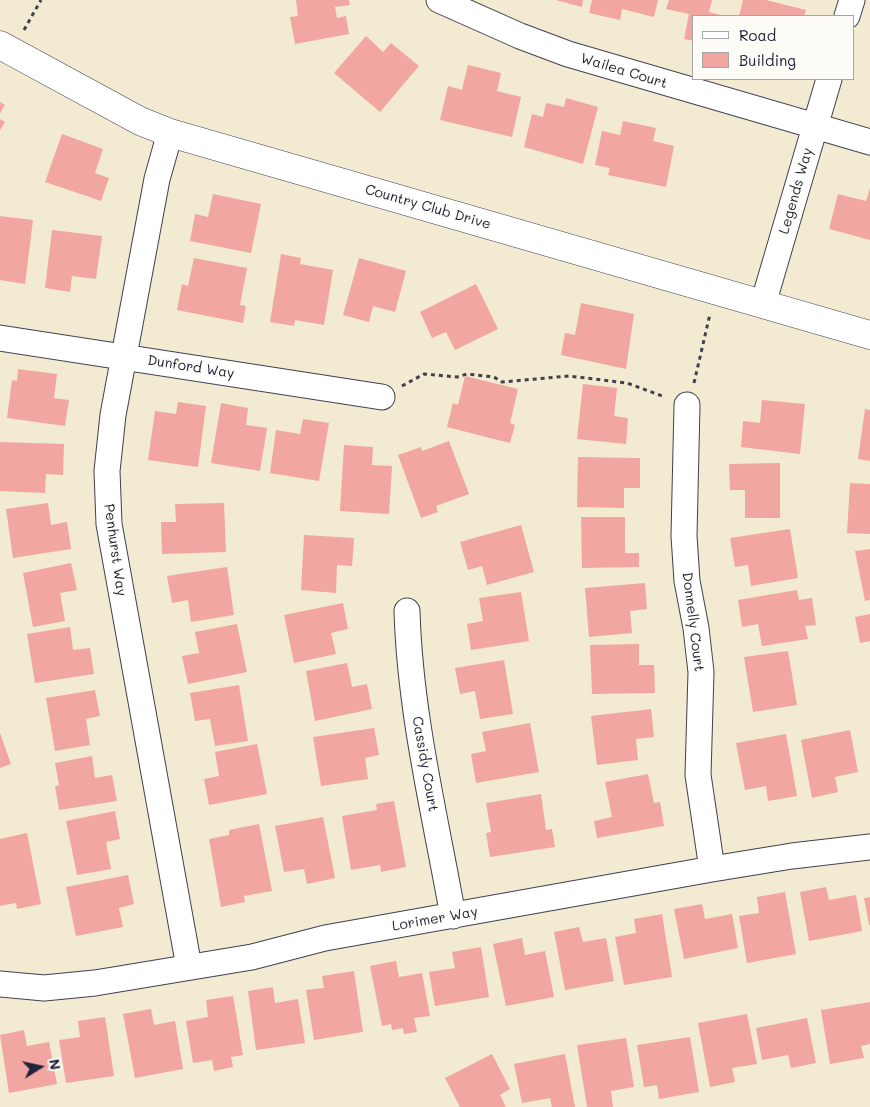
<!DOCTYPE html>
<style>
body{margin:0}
#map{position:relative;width:870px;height:1107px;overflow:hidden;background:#f3ead2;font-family:Mali,sans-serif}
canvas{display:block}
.legend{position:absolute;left:692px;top:15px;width:162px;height:65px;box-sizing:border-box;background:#fdfcf7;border:1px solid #a5a5ac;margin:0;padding:6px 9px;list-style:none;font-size:15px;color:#22223b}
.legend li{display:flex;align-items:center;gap:10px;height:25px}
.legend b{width:25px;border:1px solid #a5a5ac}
.north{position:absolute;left:15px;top:1042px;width:50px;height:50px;-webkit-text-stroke:4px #fdfcf7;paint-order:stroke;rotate:80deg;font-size:14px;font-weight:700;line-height:20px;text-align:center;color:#22223b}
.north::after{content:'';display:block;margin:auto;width:18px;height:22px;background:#22223b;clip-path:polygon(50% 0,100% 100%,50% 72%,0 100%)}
</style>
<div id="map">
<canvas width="870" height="1107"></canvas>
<ul class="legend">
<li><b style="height:6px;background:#fff"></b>Road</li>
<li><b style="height:14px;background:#f1a6a1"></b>Building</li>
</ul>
<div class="north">N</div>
</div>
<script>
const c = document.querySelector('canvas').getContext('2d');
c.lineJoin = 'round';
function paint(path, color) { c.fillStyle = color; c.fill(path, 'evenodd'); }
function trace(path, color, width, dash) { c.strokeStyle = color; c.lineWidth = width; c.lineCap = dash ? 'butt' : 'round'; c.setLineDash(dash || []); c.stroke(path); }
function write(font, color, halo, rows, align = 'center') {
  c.font = font + ' Mali,sans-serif'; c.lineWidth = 4; c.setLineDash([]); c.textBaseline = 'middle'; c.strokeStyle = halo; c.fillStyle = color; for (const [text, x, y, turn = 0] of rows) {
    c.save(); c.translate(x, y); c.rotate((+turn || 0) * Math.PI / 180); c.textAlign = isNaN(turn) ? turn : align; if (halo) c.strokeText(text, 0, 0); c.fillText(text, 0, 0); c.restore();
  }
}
const building = new Path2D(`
 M296,0H349L350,5L335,7L337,18L346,16L349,34L295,44L290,17L298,16Z
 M556,0H583L582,7Z
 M592,0H658L654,17L622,9L620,20L589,13Z
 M669,0H712L709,12L724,16H694V41L684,39L689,14L666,9Z
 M743,0H766L806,10L804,16H739Z
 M366,36L383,52L391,43L419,66L380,112L334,73Z
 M468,65L501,73L497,91L521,97L512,137L440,120L448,86L462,90Z
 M566,98L598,107L583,164L524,147L532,114L543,117L546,103L564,107Z
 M0,102L5,105L0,113Z
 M0,119L5,122L0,130Z
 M623,121L656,128L653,141L674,146L666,187L608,175L610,168L595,165L602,131L620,135Z
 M62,134L103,149L95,173L109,178L101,201L45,182Z
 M870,188V240L829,229L838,194L866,201Z
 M213,194L261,204L251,253L190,241L195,214L208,217Z
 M0,216L33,220L25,284L0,280Z
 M52,230L102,236L96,279L72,276L70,292L45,288Z
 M281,254L301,258L300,264L333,270L324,325L295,320L294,326L270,322Z
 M194,258L247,268L240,305L246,306L243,323L177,310L182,284L188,286Z
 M359,258L406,271L395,312L373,306L369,322L343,315Z
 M476,284L498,329L455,350L446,332L432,338L420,312Z
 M581,303L634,314L626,369L561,355L565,333L575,335Z
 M18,369L57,374L54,398L69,400L65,426L7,418L12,380L17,381Z
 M465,376L518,389L510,423L515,425L510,443L447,427L453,403L458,405Z
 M583,384L617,388L614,416L628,418L626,444L577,439Z
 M762,400L805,404L800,454L741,447L743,421L760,423Z
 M178,402L206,406L198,467L148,460L155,411L176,414Z
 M221,403L248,408L246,425L267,428L260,471L211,463Z
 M865,409L870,410V461L858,459Z
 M303,419L329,423L319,481L270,473L276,430L300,434Z
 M449,441L469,494L436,506L438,512L421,518L398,455L421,447L422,451Z
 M0,442L64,444L63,475L46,474L45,493L0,491Z
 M344,445L373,447L372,465L392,466L389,514L340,511Z
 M578,457L640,458V488H624V508L577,507Z
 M780,463V518H745V490H730L729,464Z
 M850,483L870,484V534L847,533Z
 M48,503L51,525L67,522L71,549L13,558L6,509Z
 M224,503L226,552L162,554L161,522H176L175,504Z
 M581,517H625V553H639V567L582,568Z
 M521,525L534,572L487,585L482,566L468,570L460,542Z
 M790,529L798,578L751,586L748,565L735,567L730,538Z
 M304,535L354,538L352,566L337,565L336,593L301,590Z
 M870,549V600L865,601L855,551Z
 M71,563L77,590L60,593L65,621L33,627L23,573Z
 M227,567L234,615L191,622L188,600L172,603L167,576Z
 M645,583L647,609L630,611L632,633L589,637L585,588Z
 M797,590L799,600L812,598L816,625L805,626L808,639L762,646L758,624L742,627L738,600Z
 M521,592L529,641L471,650L467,624L483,621L479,598Z
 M343,603L348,629L331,633L336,654L294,663L284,615Z
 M870,614V641L860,643L855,617Z
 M237,624L247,672L188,684L182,656L199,653L195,632Z
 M70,627L73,650L90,648L94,674L35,683L27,634Z
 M639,644V665H654L655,693L592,694L590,645Z
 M788,651L797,705L753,712L744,657Z
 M504,660L513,714L480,719L475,691L460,694L455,668Z
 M347,663L352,687L367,684L372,709L315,721L306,671Z
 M239,685L248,741L215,746L210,719L195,721L190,693Z
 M95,690L100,716L86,719L90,745L55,751L46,698Z
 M651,709L654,737L636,739L638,760L597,765L591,716Z
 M530,723L539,772L476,783L471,754L486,751L482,732Z
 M374,728L379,755L365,758L368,779L321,786L313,737Z
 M850,730L858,772L835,777L838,792L812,798L801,740Z
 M0,733L11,764L0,768Z
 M786,734L797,796L768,801L766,786L745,790L736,743Z
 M257,744L267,794L209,805L204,779L219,776L215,752Z
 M92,756L95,778L112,775L117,801L59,810L55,786L59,785L55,763Z
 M648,774L654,803L660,802L664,826L597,838L594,821L612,817L605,782Z
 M541,794L546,830L552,829L555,847L490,857L486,833L491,832L486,803Z
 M394,801L406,867L381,872L380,865L351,870L342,816L377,810L376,804Z
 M115,811L120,839L106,842L111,869L77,875L66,821Z
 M323,817L335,878L307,884L304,869L284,872L275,826Z
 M259,824L272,891L244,896L245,902L221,907L209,839L229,835V830Z
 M27,833L41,904L17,909L16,903L0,906V839Z
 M128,875L134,904L119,908L123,927L76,936L66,887Z
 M826,887L829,900L856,895L862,931L809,941L800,892Z
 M785,892L796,954L747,963L739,916L759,913L757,897Z
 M870,897V925H869L864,898Z
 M702,904L705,919L732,914L738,948L684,959L674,909Z
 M662,914L672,977L624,985L615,937L636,933L634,919Z
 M579,927L583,942L606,938L614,981L565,990L554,932Z
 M522,938L525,955L545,951L554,997L506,1006L493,944Z
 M481,947L489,997L435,1006L429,972L455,968L452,952Z
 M396,961L399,977L422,973L430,1016L414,1018L417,1032L404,1034L403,1028L392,1030L391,1024L382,1026L370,966Z
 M354,971L363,1032L314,1040L306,990L324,988L322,976Z
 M273,987L275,1003L298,999L305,1043L256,1050L248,991Z
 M233,996L243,1055L231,1057L233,1067L214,1071L212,1060L193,1063L186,1021L208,1017L206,1000Z
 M870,1002V1044L861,1046L864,1058L830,1064L821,1010Z
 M151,1009L154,1025L175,1021L183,1069L135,1078L123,1014Z
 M747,1014L757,1064L732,1068L735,1082L710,1087L698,1023Z
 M105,1017L114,1076L66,1083L59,1040L80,1037L78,1021Z
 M807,1018L816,1063L791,1068L788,1055L762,1060L756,1028Z
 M24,1030L27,1046L49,1042L57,1084L9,1093L0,1035Z
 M690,1037L699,1092L659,1099L657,1085L644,1087L637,1045Z
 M626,1038L634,1087L611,1091L613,1107H587L577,1045Z
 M492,1054L510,1089L500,1095L506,1107H460L445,1078Z
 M565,1054L575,1107H552L550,1098L522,1103L514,1064Z`);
const path = new Path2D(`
 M24,30L41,0
 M694,383L710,314
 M402,386L424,374L457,377L467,374L494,377L502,382L569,376L627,383L665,397`);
const minor = new Path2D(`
 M439,0L520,36L568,54L870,142
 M847,16L852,0
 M170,133L157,179L113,415L107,471L109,524L189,967
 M763,304L829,79
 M0,338L382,397
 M687,405L684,536L687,581L696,628L701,672L698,775L712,869
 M407,611C410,714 435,815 453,916
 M0,984L44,988L95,983L252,957L325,938L712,869L792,856L870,847`);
const tertiary = new Path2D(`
 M0,45L140,121L170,133L870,335`);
const streetNames = [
 ["Wailea Court",624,71,17],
 ["Legends Way",796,191,-74],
 ["Country Club Drive",428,207,16],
 ["Dunford Way",191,367,9],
 ["Penhurst Way",115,550,82],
 ["Donnelly Court",693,622,83],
 ["Cassidy Court",425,764,80],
 ["Lorimer Way",435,919,-10]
];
paint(building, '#f1a6a1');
trace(minor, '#414052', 27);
trace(tertiary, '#414052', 29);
trace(path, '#414052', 3, [4, 4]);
trace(minor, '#fff', 25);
trace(tertiary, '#fff', 28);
write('14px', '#22223b', '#fdfcf7', streetNames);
</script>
